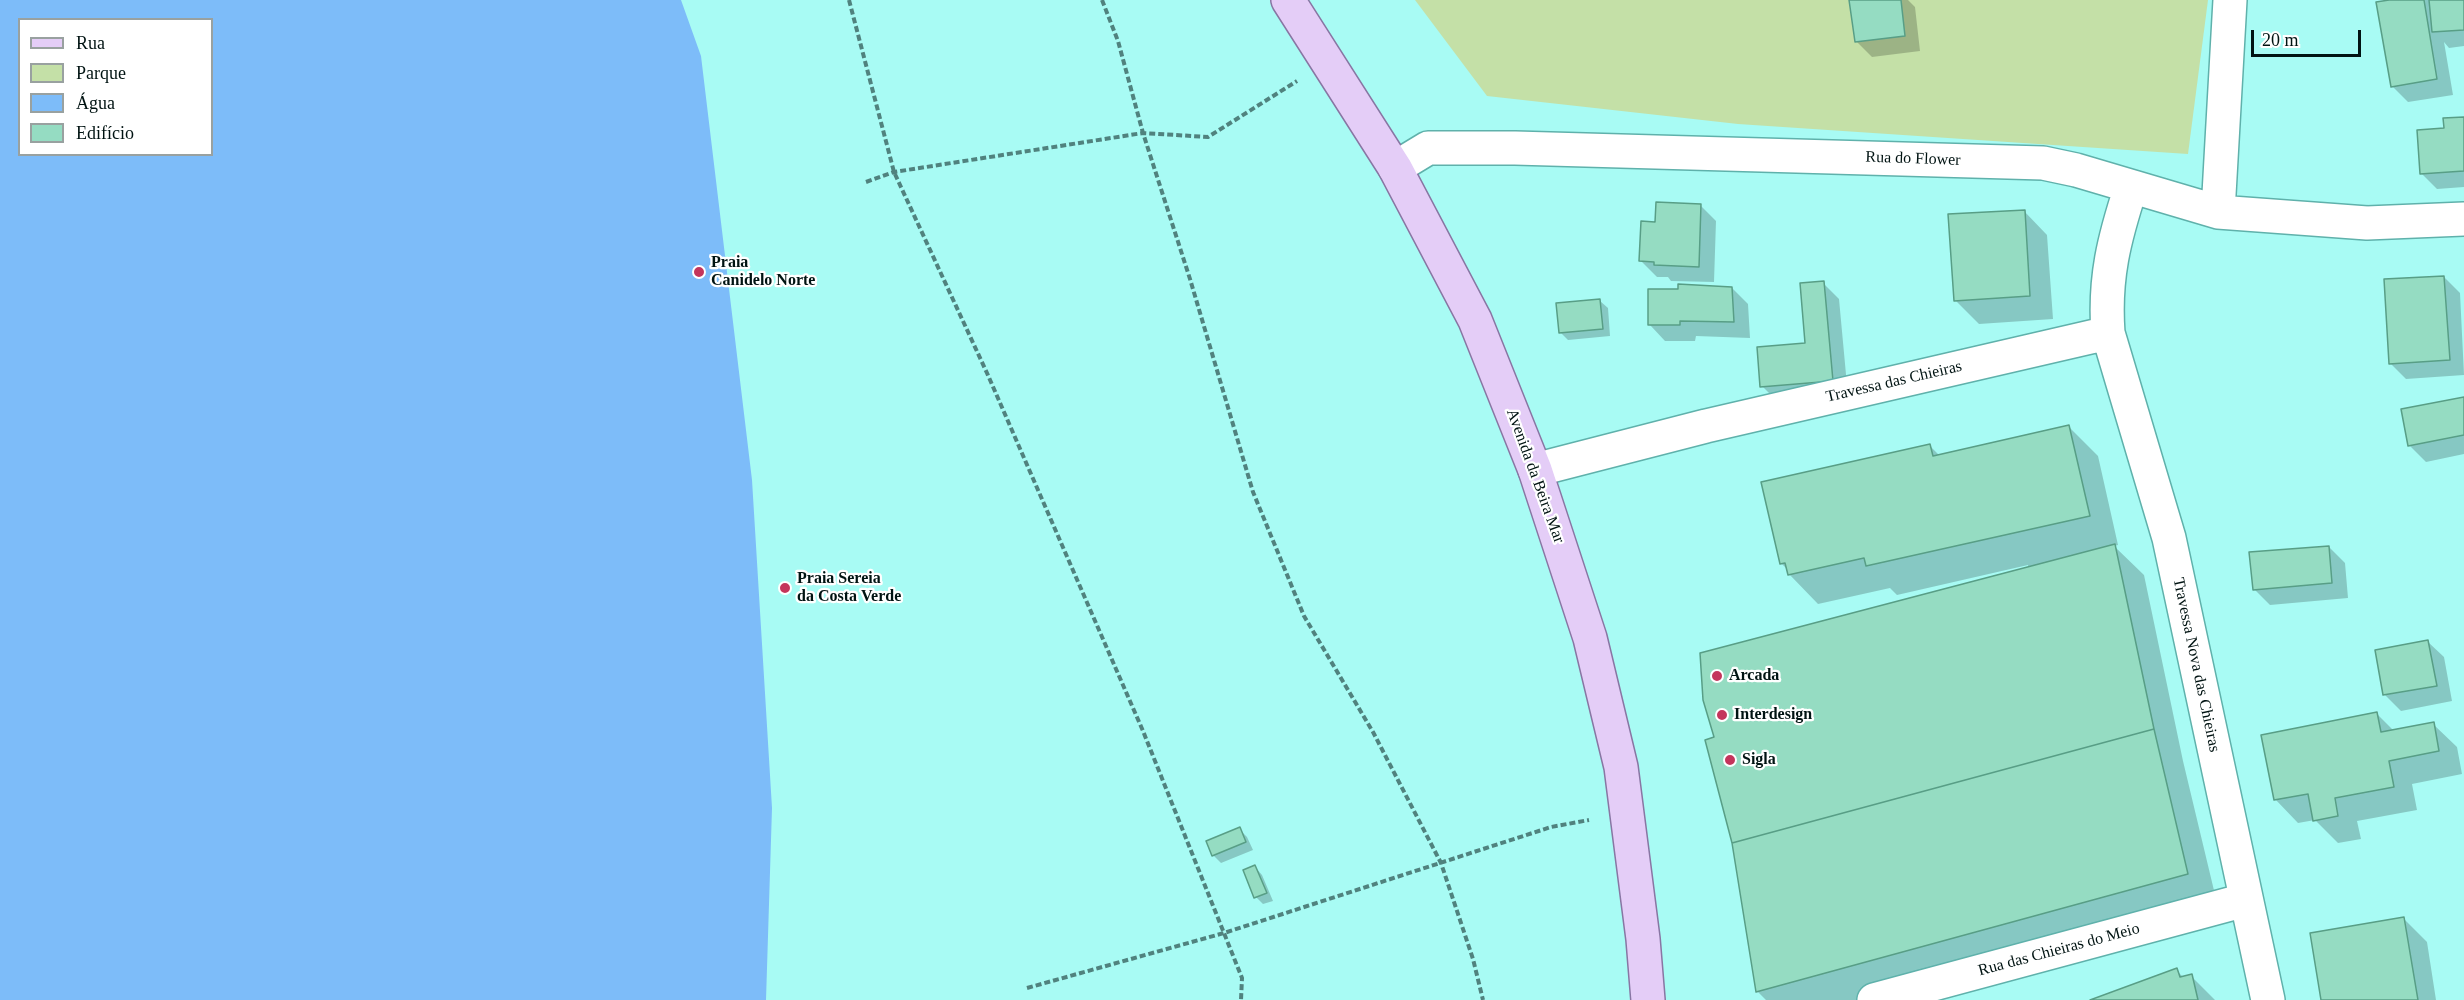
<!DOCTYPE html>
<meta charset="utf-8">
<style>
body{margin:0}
#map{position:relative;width:2464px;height:1000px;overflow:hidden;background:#a8fbf4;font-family:Georgia,serif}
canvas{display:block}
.legend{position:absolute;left:18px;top:18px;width:195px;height:138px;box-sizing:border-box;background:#fff;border:2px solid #99a1a0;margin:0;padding:8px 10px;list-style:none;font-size:18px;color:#001312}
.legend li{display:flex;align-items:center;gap:12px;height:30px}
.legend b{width:30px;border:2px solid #99a1a0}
.scale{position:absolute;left:2251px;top:30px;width:110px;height:27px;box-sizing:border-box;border:3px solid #001312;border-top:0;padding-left:8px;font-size:18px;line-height:21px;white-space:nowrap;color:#001312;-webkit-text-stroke:4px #fff;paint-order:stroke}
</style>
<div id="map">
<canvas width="2464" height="1000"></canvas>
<ul class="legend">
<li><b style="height:8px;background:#e4cdf7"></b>Rua</li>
<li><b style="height:16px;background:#c4e0a7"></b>Parque</li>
<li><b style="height:16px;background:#7dbcf9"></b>Água</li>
<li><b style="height:16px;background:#95dcc2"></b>Edifício</li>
</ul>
<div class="scale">20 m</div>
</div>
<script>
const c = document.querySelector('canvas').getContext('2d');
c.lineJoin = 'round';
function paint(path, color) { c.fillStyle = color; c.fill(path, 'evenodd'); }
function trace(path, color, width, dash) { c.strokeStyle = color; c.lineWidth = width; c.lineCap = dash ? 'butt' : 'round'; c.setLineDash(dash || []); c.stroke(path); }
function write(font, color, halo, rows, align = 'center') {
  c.font = font + ' Georgia,serif'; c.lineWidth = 4.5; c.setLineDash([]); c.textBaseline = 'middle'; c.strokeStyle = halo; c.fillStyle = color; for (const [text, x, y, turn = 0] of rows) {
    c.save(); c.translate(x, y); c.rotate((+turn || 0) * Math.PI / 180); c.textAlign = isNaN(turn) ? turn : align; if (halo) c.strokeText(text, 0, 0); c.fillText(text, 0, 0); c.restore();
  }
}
const green = new Path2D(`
 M1415,0H2208L2188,154L1738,124L1487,96Z`);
const water = new Path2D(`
 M0,0H681L701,56L752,480L772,808L766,1000H0ZM20,20H212V154H20Z`);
const shadow = new Path2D(`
 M1850,0H1908L1915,7L1920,51L1872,57L1856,41Z
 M2386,0H2464V46L2449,48L2444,42L2453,95L2408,102L2392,86Z
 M2464,119V187L2437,189L2421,173L2446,129Z
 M1700,205L1716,221L1714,282L1671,281L1668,277H1657L1641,261L1657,224Z
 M2024,211L2047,235L2053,319L1979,324L1956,301Z
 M2444,277L2460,293L2464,375L2406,379L2390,363Z
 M1823,283L1839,299L1848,396L1778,402L1762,386L1806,344Z
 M1732,288L1748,304L1750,338L1696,336L1695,341H1665L1650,325Z
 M1600,301L1608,308L1610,336L1568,340L1560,332Z
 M2464,398V454L2426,462L2410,446Z
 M2069,427L2098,456L2118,545L2114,546L2144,575L2183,761L2217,903L1862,1000H1766L1757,991L1716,739L2028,568V565L1897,595L1890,588L1818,604L1789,574L1788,570L1781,563L1929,445L1940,456Z
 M2329,547L2345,563L2348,598L2270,605L2254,589Z
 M2428,642L2444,657L2452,701L2401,711L2385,695Z
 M2377,714L2394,731L2433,724L2457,747L2462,774L2412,784L2417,810L2357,821L2361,839L2338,843L2315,820L2298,823L2275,799Z
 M1239,829L1247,837L1253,850L1221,863L1213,855Z
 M1255,867L1262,875L1273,901L1263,904L1256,897Z
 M2404,919L2427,942L2436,1000H2323Z
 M2176,970L2184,978L2191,976L2215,1000H2094Z`);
const building = new Path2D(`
 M1849,0H1901L1905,36L1855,42Z
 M2389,0H2424L2437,79L2391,87L2376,2Z
 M2429,0H2464V30L2432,32Z
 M2464,117V171L2420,174L2417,130L2444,128L2443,118Z
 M1656,202L1701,204L1699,267L1654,265V262L1639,261L1641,221L1655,222Z
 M2025,210L2030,296L1954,301L1948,214Z
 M2444,276L2450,360L2389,364L2384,279Z
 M1824,281L1833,381L1760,387L1757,347L1805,343L1800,283Z
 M1678,284L1732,287L1734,322L1680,321V325H1648V289H1678Z
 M1600,299L1603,329L1559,333L1556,303Z
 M2464,397V435L2408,446L2401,409Z
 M2069,425L2090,516L1866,566L1864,558L1788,575L1785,563L1780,564L1761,482L1930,444L1933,456Z
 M2115,544L2154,729L1732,843L1705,740L1714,737L1703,700L1700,653Z
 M2329,546L2332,583L2253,590L2249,552Z
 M2428,640L2437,686L2383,695L2375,650Z
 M2377,712L2381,732L2434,722L2439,751L2389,761L2394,787L2335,798L2338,816L2313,821L2308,794L2274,800L2261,735Z
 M2154,729L2188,874L1756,992L1732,843Z
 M1240,827L1246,842L1212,856L1206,841Z
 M1255,865L1267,893L1254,898L1243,870Z
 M2404,917L2418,1000H2321L2310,933Z
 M2177,968L2180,977L2192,974L2198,1000H2090Z`);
const path = new Path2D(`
 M849,0L894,172L987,373L1143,731L1242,978L1241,1000
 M1102,0L1118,41L1143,133L1190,279L1253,492L1304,616L1373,732L1441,863L1473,959L1483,1000
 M866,182L894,172L1143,133L1208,137L1297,81
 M1027,988L1224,933L1551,827L1589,820`);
const minor = new Path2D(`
 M1395,168L1428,148H1515L2043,163L2076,170L2218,212L2367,223L2464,219
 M2131,187C2114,239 2104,278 2108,333L2169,538L2268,1000
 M2218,212L2230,0
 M1535,470L1706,426L2108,333
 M1874,1000L2245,900`);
const major = new Path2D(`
 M1288,0L1395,168L1475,320L1535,470L1590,638L1621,767L1643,939L1648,1000`);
const markers = [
 [699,272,6,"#c4355c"],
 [785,588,6,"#c4355c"],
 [1717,676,6,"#c4355c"],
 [1722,715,6,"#c4355c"],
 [1730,760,6,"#c4355c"]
];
const streetNames = [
 ["Rua do Flower",1913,159,2],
 ["Travessa das Chieiras",1894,382,-13],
 ["Avenida da Beira Mar",1535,476,70],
 ["Travessa Nova das Chieiras",2196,665,78],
 ["Rua das Chieiras do Meio",2059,950,-15]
];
const poiNames = [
 ["Praia",711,263],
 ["Canidelo Norte",711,281],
 ["Praia Sereia",797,579],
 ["da Costa Verde",797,597],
 ["Arcada",1729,676],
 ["Interdesign",1734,715],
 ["Sigla",1742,760]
];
paint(green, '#c4e0a7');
paint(water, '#7dbcf9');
paint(shadow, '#0003');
paint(building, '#95dcc2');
trace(building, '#589e86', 1.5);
trace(minor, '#5fb1ab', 36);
trace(major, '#8876a3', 36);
trace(path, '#50827e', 4, [6, 3]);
trace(minor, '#fff', 33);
trace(major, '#e4cdf7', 33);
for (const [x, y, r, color] of markers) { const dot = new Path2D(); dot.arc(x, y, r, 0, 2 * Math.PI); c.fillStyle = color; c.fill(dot); trace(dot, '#fff', 2); }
write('16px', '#001312', '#fff', streetNames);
write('bold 16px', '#001312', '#fff', poiNames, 'left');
</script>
